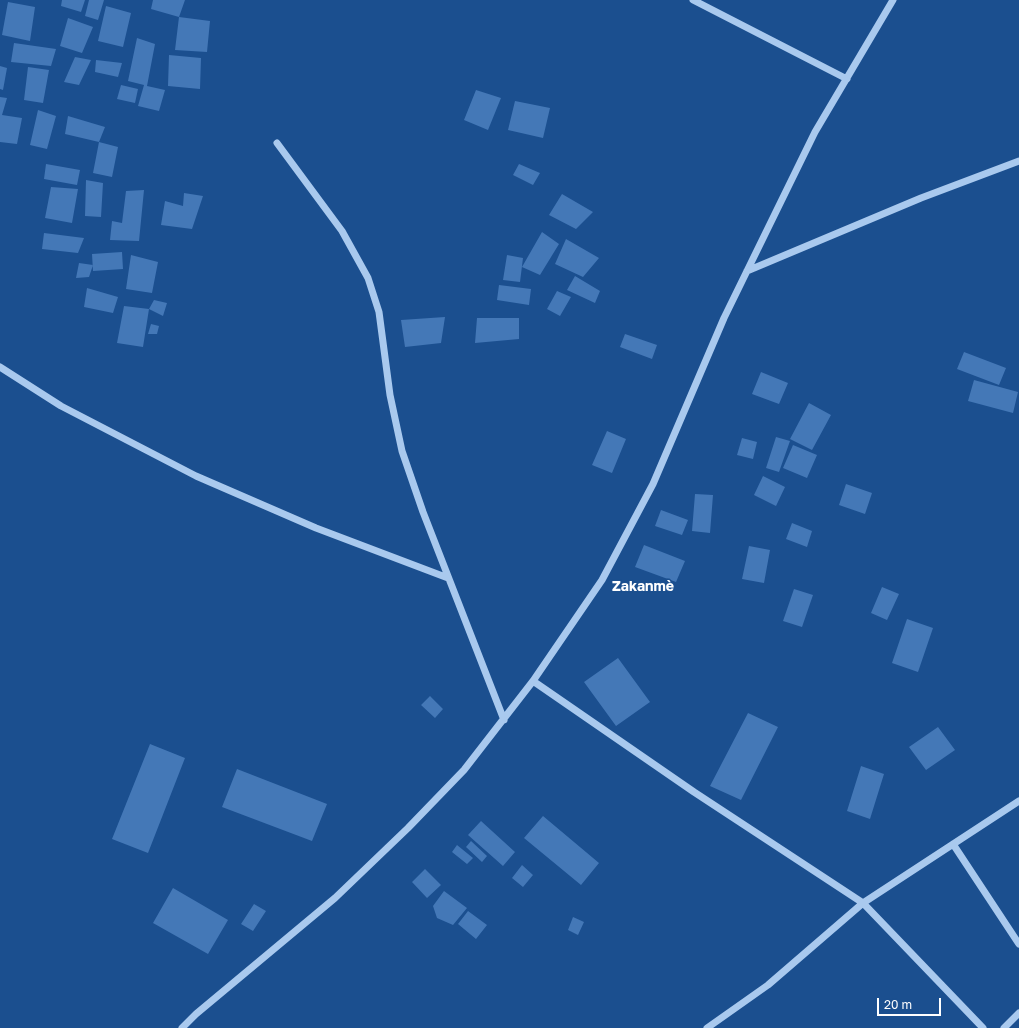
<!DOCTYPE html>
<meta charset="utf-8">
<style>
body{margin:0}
#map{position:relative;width:1019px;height:1028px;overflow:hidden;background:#1b4f8f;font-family:"Golos Text",sans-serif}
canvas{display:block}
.scale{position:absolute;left:877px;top:998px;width:64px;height:18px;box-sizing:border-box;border:2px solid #fff;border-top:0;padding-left:5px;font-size:12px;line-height:14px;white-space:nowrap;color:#fff;-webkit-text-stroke:3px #1b4f8f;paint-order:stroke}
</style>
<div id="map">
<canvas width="1019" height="1028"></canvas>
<div class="scale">20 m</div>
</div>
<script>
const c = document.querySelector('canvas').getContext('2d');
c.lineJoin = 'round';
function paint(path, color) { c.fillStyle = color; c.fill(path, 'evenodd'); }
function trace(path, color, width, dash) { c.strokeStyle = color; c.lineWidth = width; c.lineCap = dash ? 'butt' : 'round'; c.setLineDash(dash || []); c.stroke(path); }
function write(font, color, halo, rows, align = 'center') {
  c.font = font + ' "Golos Text",sans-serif'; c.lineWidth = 3; c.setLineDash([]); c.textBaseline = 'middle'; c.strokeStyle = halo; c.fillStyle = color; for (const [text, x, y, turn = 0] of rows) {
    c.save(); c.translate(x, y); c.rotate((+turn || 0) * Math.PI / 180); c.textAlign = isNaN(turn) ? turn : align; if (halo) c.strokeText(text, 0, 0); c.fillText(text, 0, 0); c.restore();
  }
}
const building = new Path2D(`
 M62,0H85L81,12L61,6Z
 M89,0H104L98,20L85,16Z
 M153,0H185L179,17L151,9Z
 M8,2L35,7L30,41L2,35Z
 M106,6L131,13L123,47L98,41Z
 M179,17L210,21L207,52L175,50Z
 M68,18L93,27L82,53L60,46Z
 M137,38L155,44L147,86L165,90L159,111L138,106L144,85L128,81Z
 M14,43L56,49L51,66L11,62Z
 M169,55L201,58L200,89L168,86Z
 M75,57L91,60L79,85L64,82Z
 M96,60L122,63L118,77L95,72Z
 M0,66L7,68L3,90L0,89Z
 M28,67L49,70L43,103L24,100Z
 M121,85L138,89L135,103L117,99Z
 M476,90L501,98L488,130L464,120Z
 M0,97L7,98L2,115L22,118L17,144L0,142Z
 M515,101L550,108L543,138L508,130Z
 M38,110L56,116L47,149L30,145Z
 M68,116L105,127L99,142L65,134Z
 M99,142L118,147L112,177L93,173Z
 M46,164L80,170L77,185L44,179Z
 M519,164L540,173L533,185L513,175Z
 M86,180L103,183L101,217L85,216Z
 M51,187L78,189L72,223L45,218Z
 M144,190L139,241L110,240L112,221L122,223L126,191Z
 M184,193L203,196L192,229L161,225L165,201L183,206Z
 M562,194L593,212L576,229L549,215Z
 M542,232L559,244L540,275L522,267Z
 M44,233L84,238L78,253L42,249Z
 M566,239L599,258L583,277L555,264Z
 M122,252L123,269L93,271L92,254Z
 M131,255L158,262L152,293L126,289Z
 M507,255L523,258L520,282L503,280Z
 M79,263L93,265L89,277L76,278Z
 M575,276L600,291L595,303L567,290Z
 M499,285L531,289L529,305L497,300Z
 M87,288L118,297L113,313L84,307Z
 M557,291L571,297L560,316L547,309Z
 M154,300L167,303L163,316L149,309Z
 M124,306L149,309L143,347L117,343Z
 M445,317L441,343L405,347L401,320Z
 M477,318H519V339L475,343Z
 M151,324L159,326L157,334H148Z
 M625,334L657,345L652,359L620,347Z
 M964,352L1006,368L999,385L957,369Z
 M761,372L788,383L779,404L752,394Z
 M974,380L1018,392L1013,413L968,401Z
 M809,403L831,415L812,450L790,439Z
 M607,431L626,439L612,473L592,465Z
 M776,437L790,441L779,472L766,468Z
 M742,438L757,442L753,459L737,455Z
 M793,445L817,455L807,478L783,468Z
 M763,476L785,487L776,506L754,495Z
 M846,484L872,493L865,514L839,505Z
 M695,494L713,495L710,533L692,531Z
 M661,510L688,520L682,535L655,526Z
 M792,523L812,531L807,547L786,539Z
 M644,545L685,561L676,582L635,567Z
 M749,546L770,550L764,583L742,579Z
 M882,587L899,594L887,620L871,613Z
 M794,589L813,595L802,627L783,621Z
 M907,619L933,628L918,672L892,663Z
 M618,658L650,702L616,726L584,682Z
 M430,696L443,709L435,718L421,705Z
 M748,713L778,727L741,800L710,786Z
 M938,727L955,750L926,770L909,747Z
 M150,744L185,758L148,853L112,839Z
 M861,766L884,774L870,819L847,811Z
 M237,769L327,804L312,841L222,807Z
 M543,816L599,863L581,885L524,838Z
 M481,821L515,852L503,866L468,835Z
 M471,841L487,856L482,862L466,847Z
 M457,845L473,858L467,864L452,852Z
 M522,865L533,875L523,887L512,878Z
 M425,869L441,885L427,898L412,882Z
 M173,888L228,920L208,954L153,923Z
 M444,891L467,908L453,925L437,918L433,906Z
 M254,904L266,911L253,931L241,924Z
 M468,911L487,925L476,939L458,924Z
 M573,917L584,922L578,935L568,930Z`);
const minor = new Path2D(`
 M693,0L847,79
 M277,143L342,231L368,278L379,312L390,395L402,451L423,512L504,720
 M747,271L921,198L1019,161
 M0,367L61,406L196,476L316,528L448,578
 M533,681L694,792L863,903L1019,801
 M953,844L1019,944
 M182,1028L196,1014L335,898L408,828L464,770L533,681L602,580L653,484L724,318L815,132L893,0
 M707,1028L768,985L863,903L983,1028
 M1004,1028L1019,1013`);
const quarterNames = [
 ["Zakanmè",643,587]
];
paint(building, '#4478b7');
trace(minor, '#a9c9ee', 7);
write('bold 14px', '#fff', '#1b4f8f', quarterNames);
</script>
